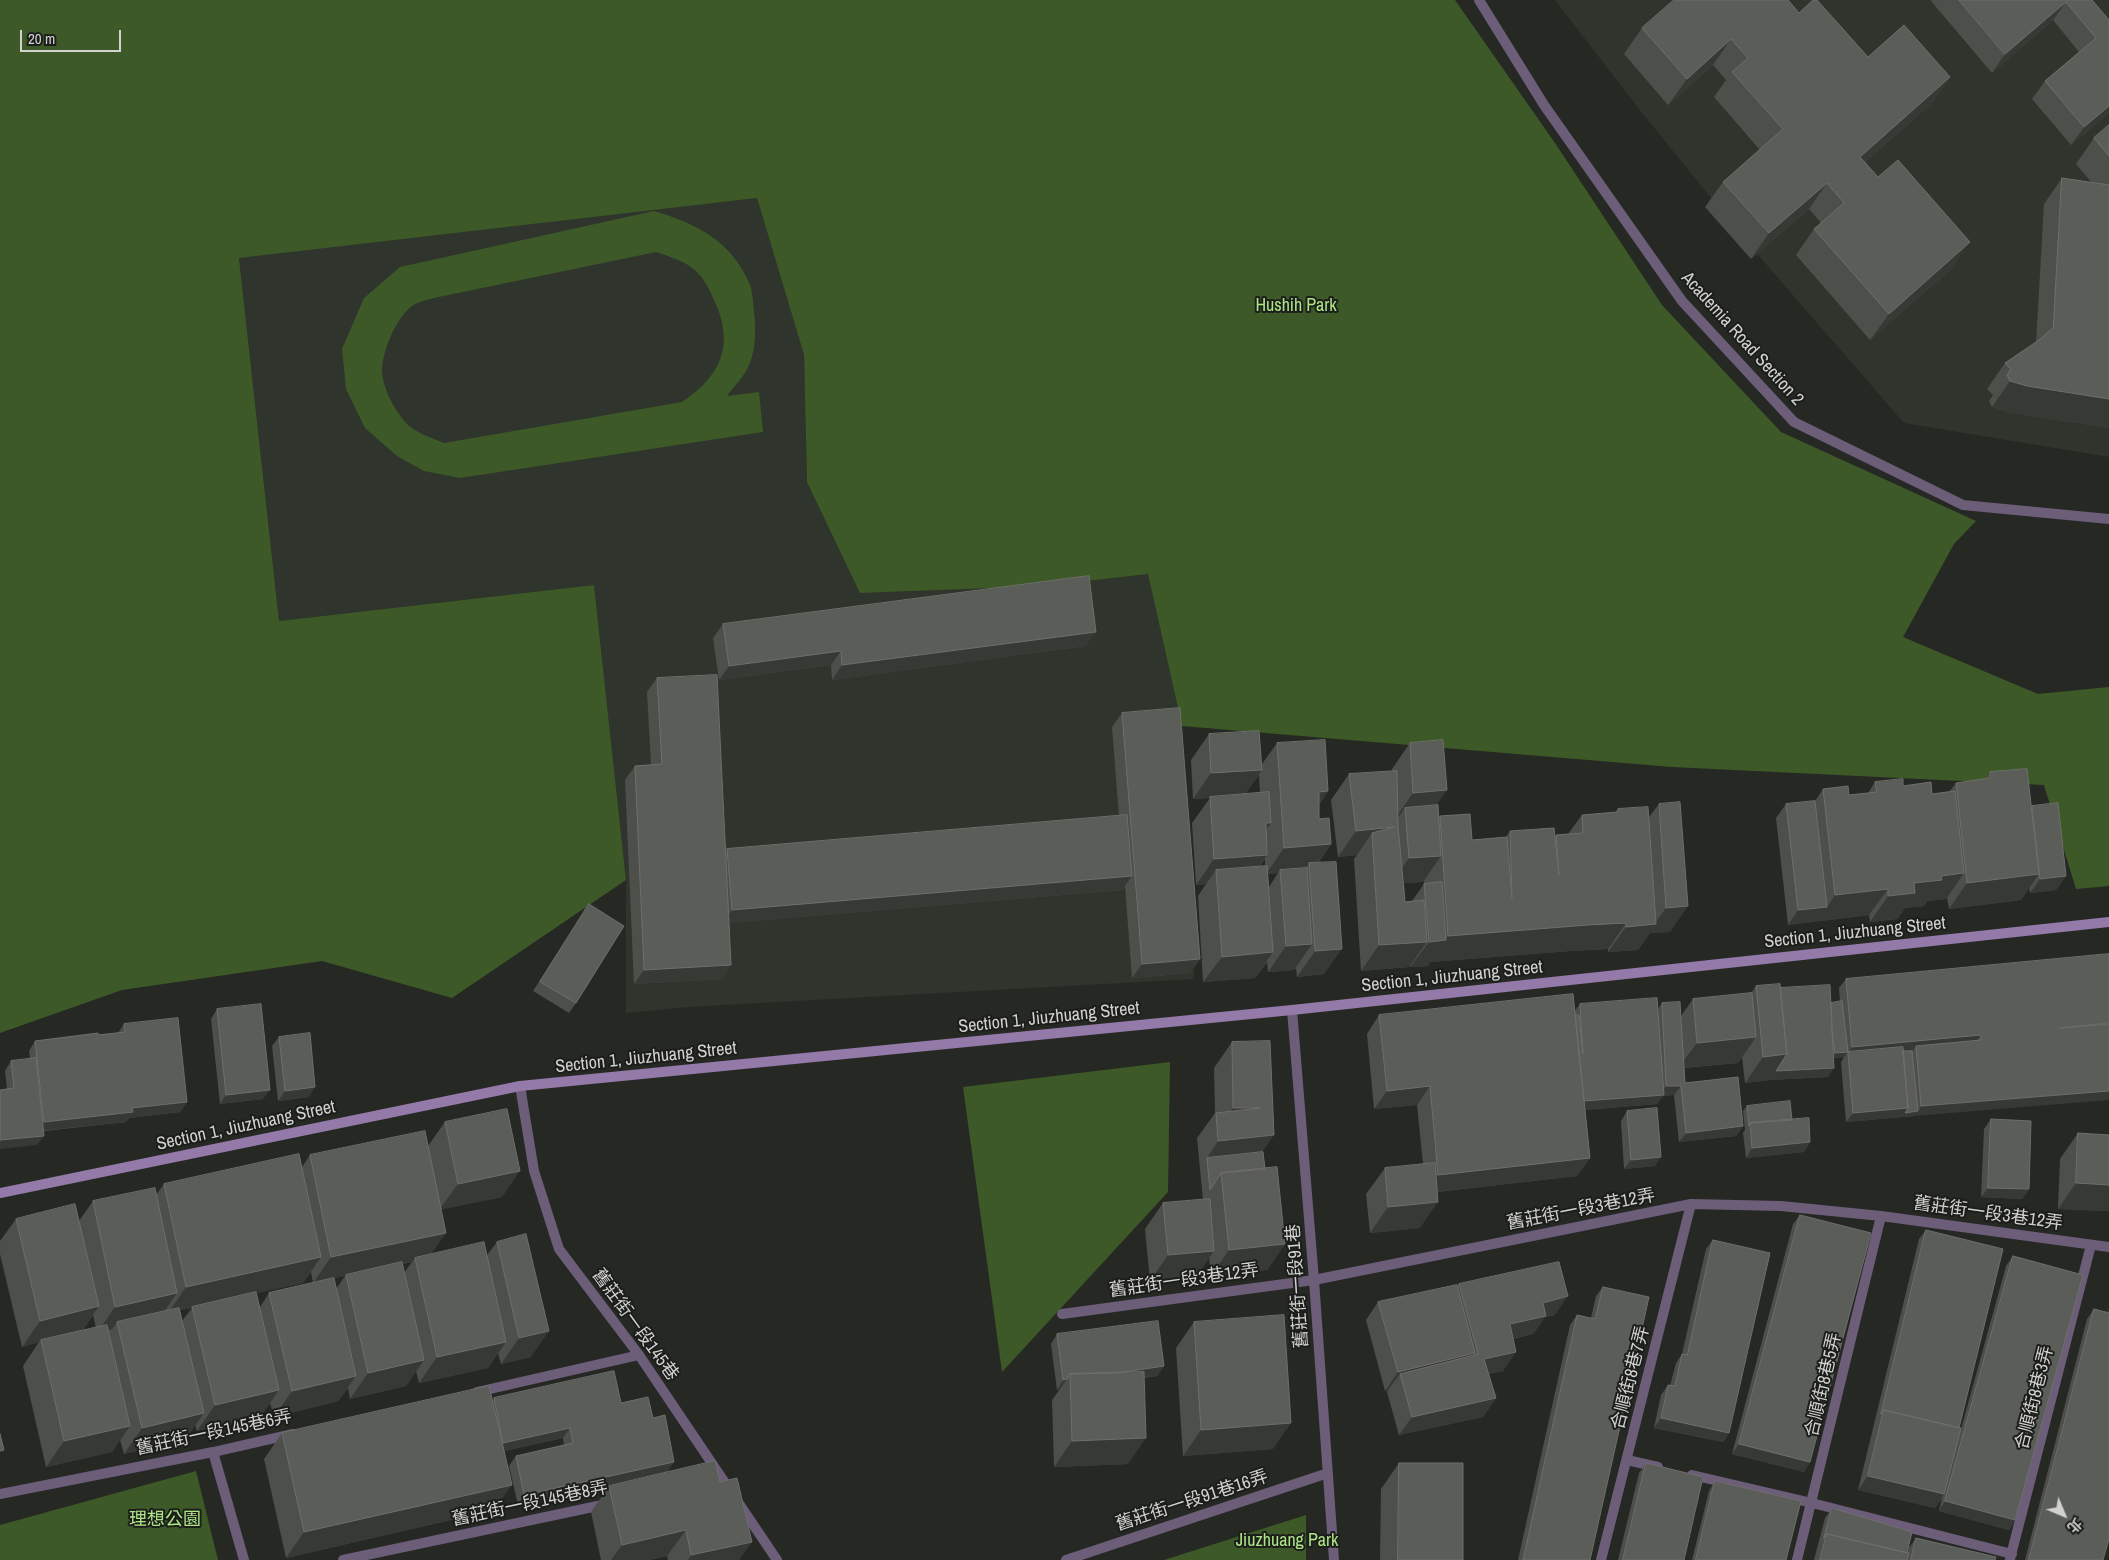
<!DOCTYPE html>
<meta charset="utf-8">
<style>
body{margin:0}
#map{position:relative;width:2109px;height:1560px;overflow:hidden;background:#262824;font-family:"Archivo Narrow","Noto Sans TC",sans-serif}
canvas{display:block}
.north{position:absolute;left:2039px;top:1490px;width:50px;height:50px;-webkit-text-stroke:4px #1c1e1b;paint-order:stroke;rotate:135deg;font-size:14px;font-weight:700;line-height:20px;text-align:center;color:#d1d2d0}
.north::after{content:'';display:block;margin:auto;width:18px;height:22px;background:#d1d2d0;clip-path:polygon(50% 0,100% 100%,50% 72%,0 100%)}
.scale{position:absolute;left:20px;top:30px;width:101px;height:22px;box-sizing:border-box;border:2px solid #d1d2d0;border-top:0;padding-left:6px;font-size:15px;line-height:18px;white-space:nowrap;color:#d1d2d0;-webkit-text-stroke:4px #1c1e1b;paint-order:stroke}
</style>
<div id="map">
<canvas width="2109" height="1560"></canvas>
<div class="north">北</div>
<div class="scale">20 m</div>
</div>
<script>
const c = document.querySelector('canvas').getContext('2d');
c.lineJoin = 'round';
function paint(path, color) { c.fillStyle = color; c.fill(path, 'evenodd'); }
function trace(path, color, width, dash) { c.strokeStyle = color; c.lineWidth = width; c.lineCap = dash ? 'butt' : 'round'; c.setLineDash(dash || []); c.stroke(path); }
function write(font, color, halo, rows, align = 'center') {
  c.font = font + ' "Archivo Narrow","Noto Sans TC",sans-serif'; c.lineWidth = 4; c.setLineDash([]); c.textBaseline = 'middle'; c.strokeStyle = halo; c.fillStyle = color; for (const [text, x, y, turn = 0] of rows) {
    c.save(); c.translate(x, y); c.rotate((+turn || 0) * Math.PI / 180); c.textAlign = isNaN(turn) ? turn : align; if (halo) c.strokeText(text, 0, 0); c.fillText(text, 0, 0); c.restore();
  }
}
const built = new Path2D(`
 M1555,0H2109V457L1904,423L1745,240L1639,109Z
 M757,198L804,355L807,482L1043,586L1148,574L1182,726L1194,979L688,1007L626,1013V880L594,585L279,621L239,257Z`);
const green = new Path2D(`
 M0,0H1455L1555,143L1662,305L1781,432L1976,521L1954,544L1903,637L2038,694L2109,687V886L2076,889L2044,785L1672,767L1182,726L1148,574L1043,586L860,593L807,482L804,355L757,198L239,258L279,621L594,585L626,880L452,998L322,961L122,990L0,1033Z
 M654,211C697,224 732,241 750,285C753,293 753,304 754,312C756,328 756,350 749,365C745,376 733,387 727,396L759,392L763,432L460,478L424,471L397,456L365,428L346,389L342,349L364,298L400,267ZM656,252C668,256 681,260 691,267C702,275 708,286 713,298C735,342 723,375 682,402L444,443C432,438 419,434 409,426C396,413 383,390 382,371C382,352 396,318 412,306C418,302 427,300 434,298Z
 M1170,1062L1168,1192L1002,1372L963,1087Z
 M196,1471L218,1560H0V1525Z
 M1306,1515V1560H1164Z`);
const street = new Path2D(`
 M1479,0L1544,105L1682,301L1794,422L1963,505L2109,519
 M1292,1010L1314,1280L1334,1560
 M520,1086L534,1171L559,1249L639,1355L777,1560
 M1062,1314L1314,1280L1691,1204L1781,1206L1881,1216L2109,1247
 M477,1392L639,1355
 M213,1452L244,1560
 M1627,1460L1658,1467
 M1692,1475L1812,1503L2012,1554
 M0,1494L213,1452L292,1434
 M2010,1559L2091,1245
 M343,1560L607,1504
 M1066,1560L1328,1473
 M1601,1560L1691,1204
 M1797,1560L1881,1216`);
const secondary = new Path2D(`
 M0,1193L520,1086L1292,1010L2109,922`);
const wall = new Path2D(`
 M1932,0H2092L2109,20V113L2071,145L2032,99L2045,81L2079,52L2053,20L1992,73L1931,1Z
 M1789,1L1799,13L1868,57L1950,77L1932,103L1865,162L1952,268L1870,340L1796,255L1814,229L1821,223L1809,209L1751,259L1705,207L1723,182L1760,150L1714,97L1726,80L1713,65L1668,105L1624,54L1642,28Z
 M2109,125V428L2008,412L1992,407L1989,401L1993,395L1987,389L2005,363L2036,343L2044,204L2062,178L2092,183L2076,164L2094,138Z
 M723,624L1086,646L832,680L831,665L719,680L713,638Z
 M657,678L726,851L727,849L1119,816L1112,727L1122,713L1200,959L1190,973L1132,978L1125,886L1122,890L729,923L731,965L722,979L634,984L625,780L635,766L651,765L647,692Z
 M1209,734L1262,764L1277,743L1328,791L1319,805V819L1331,844L1318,863L1324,974L1297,977L1296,968L1294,970L1268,972L1267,962L1255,978L1203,982L1198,896L1206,884L1196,885L1192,823L1210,798L1193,799L1191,760ZM1259,775L1260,793L1245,794ZM1265,859V866L1259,867ZM1278,873L1269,887L1268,874Z
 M1410,743L1437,806L1439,818L1440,816L1472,840L1506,837L1510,831L1555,837L1556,835L1568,834L1582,815L1615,812L1618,809L1649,817L1659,804L1670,932L1650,933L1638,950L1608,952V949L1570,951L1430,962L1428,966L1410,967V965L1409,967L1361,971L1354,859L1357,855L1338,857L1331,800L1349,774L1392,771V769ZM1424,880V884L1412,901L1405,902L1404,883L1423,882Z
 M1990,772L2031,806L2066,876L2056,890L2030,893L2029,888L2021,900L1949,909L1947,897L1946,899L1927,901L1924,906L1905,908L1897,919L1870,922L1869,915L1788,925L1776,818L1786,804L1815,801L1823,789L1849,795L1868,793L1875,782L1903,786L1932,794L1949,792L1956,783L1985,779Z
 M589,904L576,1003L569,1013L533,991Z
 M2109,954L1914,1116L1846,1122L1841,1062L1844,1057L1834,1058L1828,1077L1769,1080L1745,1083L1742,1057L1738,1063L1684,1068L1685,1083L1743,1126L1736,1136L1679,1142L1674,1095L1663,1096L1657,1104L1585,1110L1590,1158L1577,1176L1437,1192L1420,1228L1370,1233L1366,1194L1385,1168L1423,1164L1417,1105L1374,1109L1367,1034L1379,1015L1574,1012L1580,1004L1658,1009L1662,1003L1681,1016L1693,999L1751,993L1756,986L1781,988L1831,1003L1840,1002L1839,988L1846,979Z
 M217,1009L263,1099L220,1104L211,1019Z
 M124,1024L187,1102L180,1112L129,1118L126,1122L44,1131L37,1145L7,1089L5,1071L11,1061L30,1059L29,1051L35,1041L118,1033Z
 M279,1037L309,1097L278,1101L272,1046Z
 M1232,1042L1263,1152L1265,1169L1285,1244L1267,1270L1211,1276L1209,1258L1196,1277L1150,1281L1145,1229L1163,1203L1203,1200L1197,1138L1215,1113L1214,1068Z
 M1747,1106L1792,1119L1810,1142L1804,1152L1746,1158L1743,1133L1745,1130L1743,1111Z
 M1627,1111L1655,1166L1624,1169L1621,1121Z
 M1991,1119L2029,1189L2022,1199L1981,1197L1984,1129Z
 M445,1122L502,1197L441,1209L431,1255H487L497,1242L531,1357L501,1364L498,1353L488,1368L419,1383L416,1371L406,1386L350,1399L348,1388L338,1401L274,1417L270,1403L261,1416L197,1431L195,1425L186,1439L124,1454L120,1440L112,1452L46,1467L23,1366L39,1342L22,1347L0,1254V1241L16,1219L79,1221L93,1201L156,1195L164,1184L302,1167L310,1155L428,1146ZM412,1262L404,1273L402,1264ZM311,1272L313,1283L269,1293L260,1307L256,1293L303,1283ZM345,1276L336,1289L334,1278ZM192,1308L182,1321L180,1310ZM93,1315L96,1328L82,1331Z
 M2078,1133L2109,1211L2058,1209L2060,1159Z
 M1800,1215L1810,1462L1804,1472L1732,1454L1793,1224Z
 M1926,1230L1959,1428L1961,1429L2006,1266L2013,1256L2015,1520L2009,1530L1939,1511L1942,1498L1935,1508L1858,1490L1919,1239Z
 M1713,1240L1729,1433L1723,1442L1654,1428L1661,1395L1668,1385L1670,1386L1676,1363L1682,1354L1706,1249Z
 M1459,1284L1555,1315L1545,1317L1533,1334L1513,1339L1503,1371L1488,1374L1496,1398L1483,1417L1399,1435L1387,1392L1388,1390L1385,1391L1366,1320L1378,1302L1458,1285Z
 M1603,1287L1590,1560H1518L1570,1325L1577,1315L1591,1318L1596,1296Z
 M2094,1309L2108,1312L2109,1309V1539L2103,1560H2025L2087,1319Z
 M1194,1322L1273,1449L1183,1456L1176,1348Z
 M1057,1334L1164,1366L1157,1376L1144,1378L1128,1464L1054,1467L1052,1400L1060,1389L1057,1390L1051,1344Z
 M494,1398L621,1403L653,1418L668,1471L518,1505L509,1466L516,1456L564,1445L563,1438L504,1451L494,1510L286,1558L264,1459L282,1433L493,1400Z
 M1399,1463L1463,1560H1380L1381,1489Z
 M1646,1463L1684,1560H1618L1639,1473Z
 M1715,1481L1786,1560H1692L1709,1491Z
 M720,1482L739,1560H668L667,1556L649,1560H601L591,1512L609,1486Z
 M1832,1508L1907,1553H1908L1909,1548L1916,1538L1995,1560H1814L1825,1518Z`);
const shadedWall = new Path2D(`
 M2066,2L2053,20L1992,73L2005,54Z
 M1731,39L1713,65L1668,105L1687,79Z
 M1950,77L1932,103L1842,182L1860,157Z
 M2109,106V113L2071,145L2084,127Z
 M1827,183L1809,209L1751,259L1769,233Z
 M1970,242L1952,268L1870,340L1889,314Z
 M2010,381L2109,399V428L2008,412L1992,407Z
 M1096,632L1086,646L832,680L842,665Z
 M841,651L831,665L719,680L729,666Z
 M1262,770L1244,796L1193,799L1211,773Z
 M1447,790L1429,816L1405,808L1397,819H1395L1413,793Z
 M1328,791L1310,817L1319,792Z
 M1266,823H1271L1253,849Z
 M1394,827L1372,833L1357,855L1338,857L1356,831Z
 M1331,844L1312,870L1309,863L1304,871L1280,870L1278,873L1266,874L1284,848Z
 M1267,855L1249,881L1216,870L1206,884L1196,885L1214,859Z
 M1441,856L1423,882L1391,884L1409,858Z
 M1964,873L1946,899L1927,901L1924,906L1905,908L1897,919L1870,922L1888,896L1914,883L1941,876Z
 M2039,874L2021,900L1949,909L1967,883Z
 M1132,876L1122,890L722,924L732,910Z
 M2066,876L2056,890L2030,893L2040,879Z
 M1888,889L1869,915L1788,925L1798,910L1827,907L1835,895Z
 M1688,906L1670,932L1650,933L1638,950L1608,952L1626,927L1654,924L1666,908Z
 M1626,923L1608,949L1570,951L1430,962L1428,966L1410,967L1429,942L1445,940L1448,936L1588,925Z
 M1427,942L1409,967L1361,971L1379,945Z
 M1312,944L1294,970L1268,972L1286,946Z
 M1342,949L1324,974L1297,977L1315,951Z
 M1273,952L1255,978L1203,982L1222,957Z
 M1200,959L1190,973L1132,978L1142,964Z
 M731,965L722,979L634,984L644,970Z
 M1981,1035L1974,1044L1916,1046L1913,1050L1848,1056V1052L1844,1057L1832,1058L1835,1053L1848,1052L1852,1047Z
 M1756,1037L1738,1063L1678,1068L1697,1043Z
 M1787,1054L1834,1068L1828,1077L1769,1080L1745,1083L1763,1057Z
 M1430,1086L1417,1105L1374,1109L1387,1091Z
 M1666,1086H1681L1674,1095L1663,1096L1657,1104L1570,1111L1577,1101L1660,1095Z
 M315,1087L309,1097L278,1101L285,1091Z
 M270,1090L263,1099L220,1104L226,1095Z
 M2109,1091V1100L1914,1116L1846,1122L1853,1113L1908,1108L1918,1111L1921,1106Z
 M187,1102L180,1112L129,1118L126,1122L37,1131L44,1122L132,1108Z
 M1233,1108H1260L1217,1131Z
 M1743,1126L1736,1136L1679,1142L1686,1133Z
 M1274,1135L1256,1161L1207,1158L1218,1141Z
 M44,1136L37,1145L0,1149V1140Z
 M1810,1142L1804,1152L1746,1158L1752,1148Z
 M1661,1157L1655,1166L1624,1169L1631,1160Z
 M1590,1158L1577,1176L1425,1193L1438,1175Z
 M520,1171L502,1197L439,1210L458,1184Z
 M2076,1183L2109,1185V1211L2058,1209Z
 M1988,1188L2029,1189L2022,1199L1981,1197Z
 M1438,1202L1420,1228L1370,1233L1388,1207Z
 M446,1233L428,1259L415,1258L412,1262L313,1283L331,1257Z
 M1285,1244L1267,1270L1211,1276L1229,1250Z
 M1214,1251L1196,1277L1150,1281L1168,1255Z
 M321,1257L303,1283L168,1313L186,1287Z
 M177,1293L159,1319L117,1322L112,1329L97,1333L115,1307Z
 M1568,1296L1555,1315L1545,1317L1533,1334L1497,1342L1510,1324L1543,1303Z
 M99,1306L81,1332L41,1340L39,1342L22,1347L40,1321Z
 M549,1331L531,1357L501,1364L519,1338Z
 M506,1342L488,1368L419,1383L437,1357Z
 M1516,1352L1503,1371L1471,1377L1484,1359Z
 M1475,1353L1462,1371L1400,1374L1388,1390L1385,1391L1398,1372Z
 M424,1360L406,1386L350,1399L368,1373Z
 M1164,1366L1157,1376L1071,1388L1070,1379Z
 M356,1376L338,1401L274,1417L292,1391Z
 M1067,1379L1060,1389L1057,1390L1063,1380Z
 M279,1390L261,1416L197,1431L215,1405Z
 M1496,1398L1483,1417L1399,1435L1412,1417Z
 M204,1413L186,1439L124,1454L142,1428Z
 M1661,1418L1729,1433L1723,1442L1654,1428Z
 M1291,1423L1273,1449L1183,1456L1201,1430Z
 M130,1426L112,1452L46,1467L64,1441Z
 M570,1428L563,1438L497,1453L503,1443Z
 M1146,1438L1128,1464L1054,1467L1072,1441Z
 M1739,1444L1810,1462L1804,1472L1732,1454Z
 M674,1462L668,1471L518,1505L524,1495Z
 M1868,1476L1944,1494L1935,1508L1858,1490Z
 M512,1485L494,1510L286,1558L304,1532Z
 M1945,1501L2015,1520L2009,1530L1939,1511Z
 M686,1530L667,1556L649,1560H611L622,1545Z
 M752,1542L739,1560H688L691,1555Z`);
const building = new Path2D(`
 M1674,0H1788L1799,13L1813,0H1817L1868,57L1904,25L1950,77L1860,157L1878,177L1898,160L1970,242L1889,314L1814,229L1844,203L1827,183L1769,233L1723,182L1783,129L1732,72L1748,58L1731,39L1687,79L1642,28Z
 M1959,0H2092L2109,20V106L2084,127L2045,81L2096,38L2066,2L2005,54Z
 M2109,125V156L2094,138Z
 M2062,178L2109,185V399L2027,386L2010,381L2007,375L2011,369L2005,363L2039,340L2053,328Z
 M1089,576L1096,632L842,665L841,651L729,666L723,624Z
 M717,675L731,965L644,970L635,766L662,764L657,678Z
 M1180,708L1200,959L1142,964L1122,713Z
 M1259,731L1262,770L1211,773L1209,734Z
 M1325,740L1328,791L1319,792V819L1329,818L1331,844L1284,848L1277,743Z
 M1443,740L1447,790L1413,793L1410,743Z
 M2027,769L2039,874L1967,883L1956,783L1990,778V772Z
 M1397,771L1398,826L1405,902L1424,900L1427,942L1379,945L1372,833L1394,827L1356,831L1349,774Z
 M1903,779V786L1931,782L1932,794L1955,791L1964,873L1941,876L1942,880L1914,883L1915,893L1888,896V889L1835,895L1823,789L1848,786L1849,795L1877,792L1875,782Z
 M1269,792L1271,823H1266L1267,855L1214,859L1210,797Z
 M1815,801L1827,907L1798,910L1786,804Z
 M1680,802L1688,906L1666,908L1659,804Z
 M2058,803L2066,876L2040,879L2032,806Z
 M1438,805L1441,856L1409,858L1405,808Z
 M1648,807L1656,924L1626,927V923L1588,925L1448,936L1440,816L1470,814L1472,840L1507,837L1512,898L1510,831L1554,828L1559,875L1556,835L1583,833L1582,815L1618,812V809Z
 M1127,815L1132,876L732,910L727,849Z
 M1336,862L1342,949L1315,951L1309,863Z
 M1267,866L1273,952L1222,957L1216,870Z
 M1307,868L1312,944L1286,946L1280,870Z
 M1442,882L1446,940L1429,942L1424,884Z
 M589,904L624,926L576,1003L540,982Z
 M2109,954V1023L2060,1028L2109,1024V1091L1921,1106L1916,1046L1981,1040V1035L1852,1047L1846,979Z
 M1780,984L1787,1054L1763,1057L1756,986Z
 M1830,985L1834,1068L1776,1071L1787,1054L1780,988Z
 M1752,993L1756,1037L1697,1043L1693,999Z
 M1573,994L1590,1158L1438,1175L1430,1086L1387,1091L1379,1015Z
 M1657,998L1664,1095L1584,1101L1575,1015H1579L1583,1054L1580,1004Z
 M1842,1001L1848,1052L1835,1053L1832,1033L1831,1003Z
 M1680,1002L1685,1083L1738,1077L1743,1126L1686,1133L1681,1086H1666L1662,1003Z
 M261,1004L270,1090L226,1095L217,1009Z
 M178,1018L187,1102L132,1108L133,1112L44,1122L35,1041L98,1033V1035L125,1032L124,1024Z
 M310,1033L315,1087L285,1091L279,1037Z
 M1270,1041L1274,1135L1218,1141L1216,1113L1260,1108H1233L1232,1042Z
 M1903,1047L1908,1108L1853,1113L1848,1052Z
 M1903,1051H1912L1918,1111L1905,1113L1908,1108Z
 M36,1058L44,1136L0,1140V1090L14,1088L11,1061Z
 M1790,1101L1792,1120L1750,1123L1749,1126L1747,1106Z
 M1657,1108L1661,1157L1631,1160L1627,1111Z
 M507,1109L520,1171L458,1184L445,1122Z
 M1809,1118L1810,1142L1752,1148L1750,1123Z
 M1991,1119L2031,1121L2029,1189L1988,1188Z
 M425,1131L446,1233L331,1257L310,1155Z
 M2078,1133L2109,1135V1185L2076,1183Z
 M1263,1152L1265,1169L1221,1173L1210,1190L1207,1158Z
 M299,1154L321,1257L186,1287L164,1184Z
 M1435,1163L1438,1202L1388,1207L1385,1168Z
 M1277,1167L1285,1244L1229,1250L1221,1173Z
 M155,1188L177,1293L115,1307L93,1201Z
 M1210,1199L1214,1251L1168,1255L1163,1203Z
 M75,1204L99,1306L40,1321L16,1219Z
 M1800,1215L1871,1233L1810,1462L1739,1444Z
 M1926,1230L2003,1249L1959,1428L1884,1410L1881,1414Z
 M526,1234L549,1331L519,1338L497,1242Z
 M1713,1240L1770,1253L1729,1433L1661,1418L1668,1385L1675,1386L1682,1354L1687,1355Z
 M484,1242L506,1342L437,1357L415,1258Z
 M2013,1256L2083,1275L2015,1520L1945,1501Z
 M402,1262L424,1360L368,1373L346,1275Z
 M1559,1262L1568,1296L1543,1303L1546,1316L1510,1324L1516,1352L1484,1359L1496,1398L1412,1417L1400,1374L1478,1354L1459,1284Z
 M334,1278L356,1376L292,1391L269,1293Z
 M1457,1285L1475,1353L1398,1372L1378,1302Z
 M1603,1287L1649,1297L1590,1560H1523L1577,1315L1595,1319Z
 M256,1292L279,1390L215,1405L192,1307Z
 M179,1308L204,1413L142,1428L117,1322Z
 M2094,1309L2109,1313V1539L2103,1560H2029Z
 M1284,1315L1291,1423L1201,1430L1194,1322Z
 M1158,1321L1164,1366L1118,1373L1070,1374L1067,1379L1063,1380L1057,1334Z
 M107,1325L130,1426L64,1441L41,1340Z
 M614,1371L621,1403L648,1397L653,1418L665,1415L674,1462L524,1495L516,1456L573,1443L570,1428L503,1443L494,1398Z
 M1144,1372L1146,1438L1072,1441L1070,1374Z
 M489,1386L512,1485L304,1532L282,1433Z
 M1884,1410L1961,1428L1944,1494L1868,1476Z
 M0,1434L4,1450L0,1451Z
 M715,1461L720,1482L737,1478L752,1542L691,1555L686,1530L622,1545L609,1486Z
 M1399,1463H1463V1560H1398Z
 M1646,1463L1703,1477L1684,1560H1623Z
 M1715,1481L1801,1501L1786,1560H1696Z
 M1832,1508L1912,1532L1907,1553L1827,1534L1824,1538Z
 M1827,1534L1909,1553L1907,1560H1820Z
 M1916,1538L1996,1557L1995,1560H1911Z`);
const parkNames = [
 ["Hushih Park",1296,306],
 ["理想公園",165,1520],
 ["Jiuzhuang Park",1287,1541]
];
const streetNames = [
 ["Academia Road Section 2",1742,339,48],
 ["Section 1, Jiuzhuang Street",1855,933,-6],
 ["Section 1, Jiuzhuang Street",1452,977,-6],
 ["Section 1, Jiuzhuang Street",1049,1018,-6],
 ["Section 1, Jiuzhuang Street",646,1058,-6],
 ["Section 1, Jiuzhuang Street",246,1126,-12],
 ["舊莊街一段3巷12弄",1581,1210,-11],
 ["舊莊街一段3巷12弄",1988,1214,8],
 ["舊莊街一段3巷12弄",1184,1281,-8],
 ["舊莊街一段91巷",1298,1286,-94],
 ["舊莊街一段145巷",635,1325,54],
 ["合順街8巷7弄",1631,1378,-76],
 ["合順街8巷5弄",1824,1385,-77],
 ["合順街8巷3弄",2035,1398,-76],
 ["舊莊街一段145巷6弄",214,1433,-12],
 ["舊莊街一段91巷16弄",1192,1501,-18],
 ["舊莊街一段145巷8弄",530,1504,-12]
];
paint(built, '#2f342c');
paint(green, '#3d5927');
trace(street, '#6c5d79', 10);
trace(secondary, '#937aa8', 10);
paint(wall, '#4d4f4b');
paint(shadedWall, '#373935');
paint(building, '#5b5d59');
trace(building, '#6e6f6c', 1);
write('18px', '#ade585', '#1c1e1b', parkNames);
write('18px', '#d1d2d0', '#1c1e1b', streetNames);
</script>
